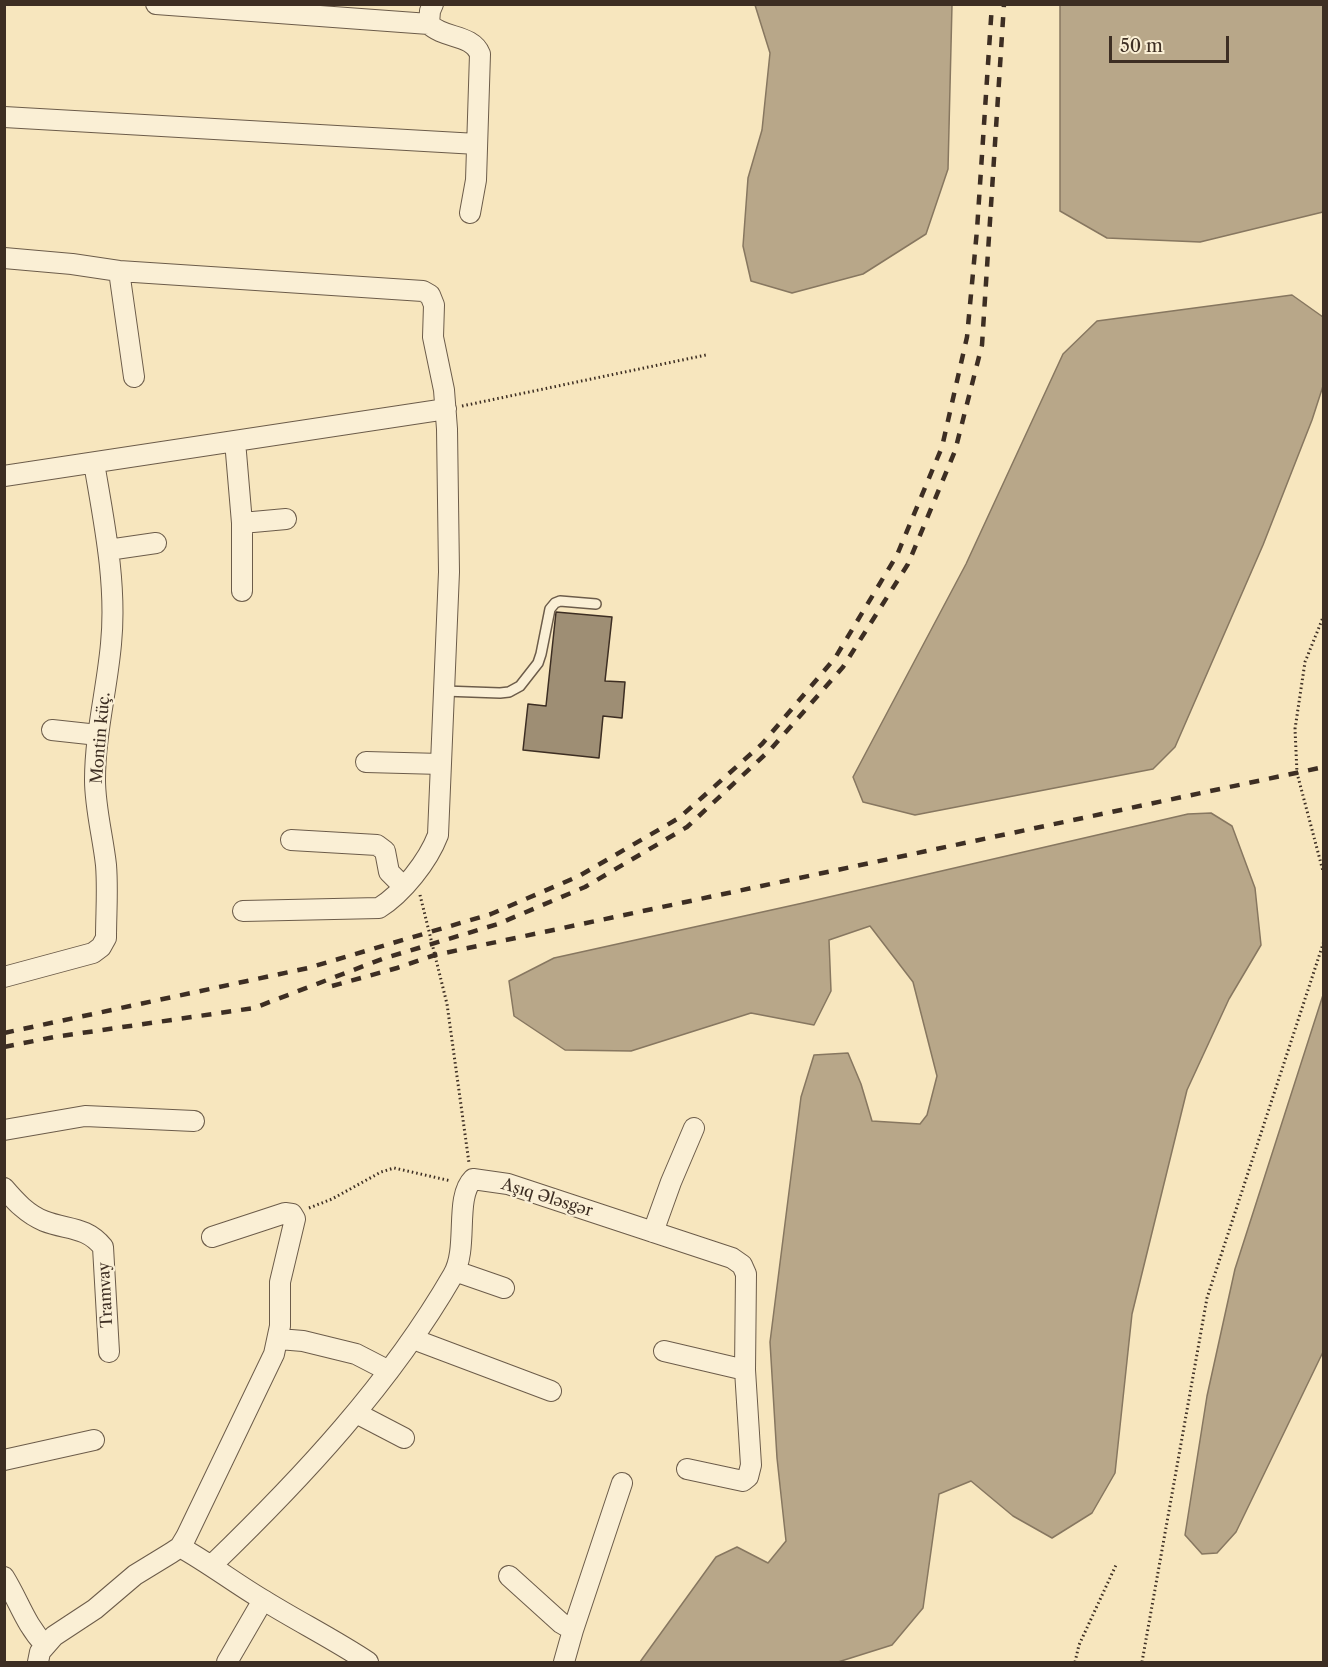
<!DOCTYPE html>
<meta charset="utf-8">
<style>
body{margin:0}
#map{position:relative;width:1328px;height:1667px;overflow:hidden;background:#f7e6be;font-family:"Libre Caslon Text",serif}
canvas{display:block}
.frame{position:absolute;inset:0;border:6px solid #3d2e23;pointer-events:none}
.scale{position:absolute;left:1109px;top:36px;width:120px;height:27px;box-sizing:border-box;border:3px solid #3d2e23;border-top:0;padding-left:8px;font-size:18px;line-height:21px;white-space:nowrap;color:#3d2e23;-webkit-text-stroke:4px #faefd5;paint-order:stroke}
</style>
<div id="map">
<canvas width="1328" height="1667"></canvas>
<div class="frame"></div>
<div class="scale">50 m</div>
</div>
<script>
const c = document.querySelector('canvas').getContext('2d');
c.lineJoin = 'round';
function paint(path, color) { c.fillStyle = color; c.fill(path, 'evenodd'); }
function trace(path, color, width, dash) { c.strokeStyle = color; c.lineWidth = width; c.lineCap = dash ? 'butt' : 'round'; c.setLineDash(dash || []); c.stroke(path); }
function write(font, color, halo, rows, align = 'center') {
  c.font = font + ' "Libre Caslon Text",serif'; c.lineWidth = 4.5; c.setLineDash([]); c.textBaseline = 'middle'; c.strokeStyle = halo; c.fillStyle = color; for (const [text, x, y, turn = 0] of rows) {
    c.save(); c.translate(x, y); c.rotate((+turn || 0) * Math.PI / 180); c.textAlign = isNaN(turn) ? turn : align; if (halo) c.strokeText(text, 0, 0); c.fillText(text, 0, 0); c.restore();
  }
}
const water = new Path2D(`
 M755,5H952L948,169L926,234L863,274L792,293L751,281L743,246L748,178L762,130L770,53Z
 M1060,5H1323V212L1200,242L1107,238L1060,211Z
 M1292,295L1323,317V386L1312,420L1263,545L1175,747L1153,769L915,815L863,802L853,777L966,564L1063,354L1097,321Z
 M1211,813L1232,826L1255,888L1261,945L1229,999L1187,1090L1132,1314L1115,1473L1092,1513L1052,1538L1013,1516L971,1481L939,1494L923,1608L892,1645L838,1662H640L716,1557L737,1547L768,1563L786,1541L777,1458L770,1342L801,1097L814,1055L848,1053L861,1084L872,1121L920,1124L927,1115L937,1076L913,982L870,926L829,940L831,991L814,1025L751,1013L631,1051L565,1050L514,1016L509,981L554,958L803,903L1188,814Z
 M1323,995V1352L1236,1532L1217,1553L1202,1554L1185,1535L1207,1396L1235,1269Z`);
const building = new Path2D(`
 M556,612L612,617L605,681L625,682L622,718L603,716L599,758L523,750L528,704L546,706Z`);
const path = new Path2D(`
 M462,406L706,355
 M1324,615L1305,662L1295,729L1297,773L1324,875
 M420,895L447,1004L469,1163
 M309,1208L332,1199L381,1172L394,1168L451,1181
 M1075,1662L1079,1645L1116,1565
 M1142,1662L1207,1298L1324,941`);
const lane = new Path2D(`
 M444,691L500,693L509,692L520,686L538,663L541,654L550,609L555,603L560,601L596,604`);
const street = new Path2D(`
 M156,4L429,24
 M433,4L430,11L429,24C444,39 472,34 480,54L476,180L470,213
 M4,117L477,144
 M4,258L72,264L119,271L423,291L430,295L434,305L433,337L444,390L447,429L449,572L438,835C428,861 403,893 379,908L243,911
 M119,271L134,377
 M235,441L242,523V591
 M4,476L446,409
 M242,523L286,519
 M108,550L156,543
 M52,730L98,735
 M366,762L441,764
 M291,840L377,845L385,851L389,872L403,886
 M4,977L93,953L101,947L106,938C106,914 108,890 106,865C103,837 95,808 95,780C95,734 107,689 111,644C117,584 104,522 94,463
 M4,1130L85,1116L194,1121
 M4,1188C16,1202 27,1214 44,1221C67,1230 86,1226 103,1247L109,1352
 M653,1232L671,1182L694,1128
 M455,1271L504,1288
 M279,1339L303,1341L356,1354L389,1371
 M413,1339L551,1391
 M664,1351L745,1370
 M356,1413L404,1438
 M4,1460L94,1440
 M180,1547C209,1563 236,1584 265,1601C299,1622 335,1640 368,1662
 M212,1565C302,1478 390,1384 453,1275C469,1248 454,1198 473,1179L508,1184L732,1258L742,1265L746,1274L745,1370L751,1465L748,1477L743,1481L687,1469
 M509,1576L561,1623L573,1630
 M4,1577C19,1601 25,1624 45,1645
 M38,1662L40,1652L54,1636L95,1609L135,1575L171,1553L180,1547L186,1537L274,1354L280,1326V1282L295,1219L292,1214L285,1213L212,1237
 M227,1662L263,1600
 M564,1662L573,1630L622,1483`);
const rail = new Path2D(`
 M332,986L397,968L435,955L1324,767
 M4,1033L308,968L491,914L579,876L679,818L762,744L835,658L897,555L942,447L967,337L977,230L992,4
 M4,1047L54,1037L254,1008L382,959L498,924L585,887L687,827L771,749L843,667L908,564L955,451L982,345L1004,4`);
const streetNames = [
 ["Montin küç.",101,738,-85],
 ["Aşıq Ələsgər",547,1198,17],
 ["Tramvay",106,1295,-93]
];
paint(water, '#b8a789');
trace(water, '#877760', 1.5);
paint(building, '#9e8e74');
trace(building, '#3d2e23', 1.5);
trace(lane, '#6c5c4a', 12);
trace(street, '#6c5c4a', 22);
trace(path, '#3d2e23', 3, [1.5, 3]);
trace(lane, '#faefd5', 9);
trace(street, '#faefd5', 20);
trace(rail, '#3d2e23', 4.5, [10, 10]);
write('16px', '#3d2e23', '#faefd5', streetNames);
</script>
